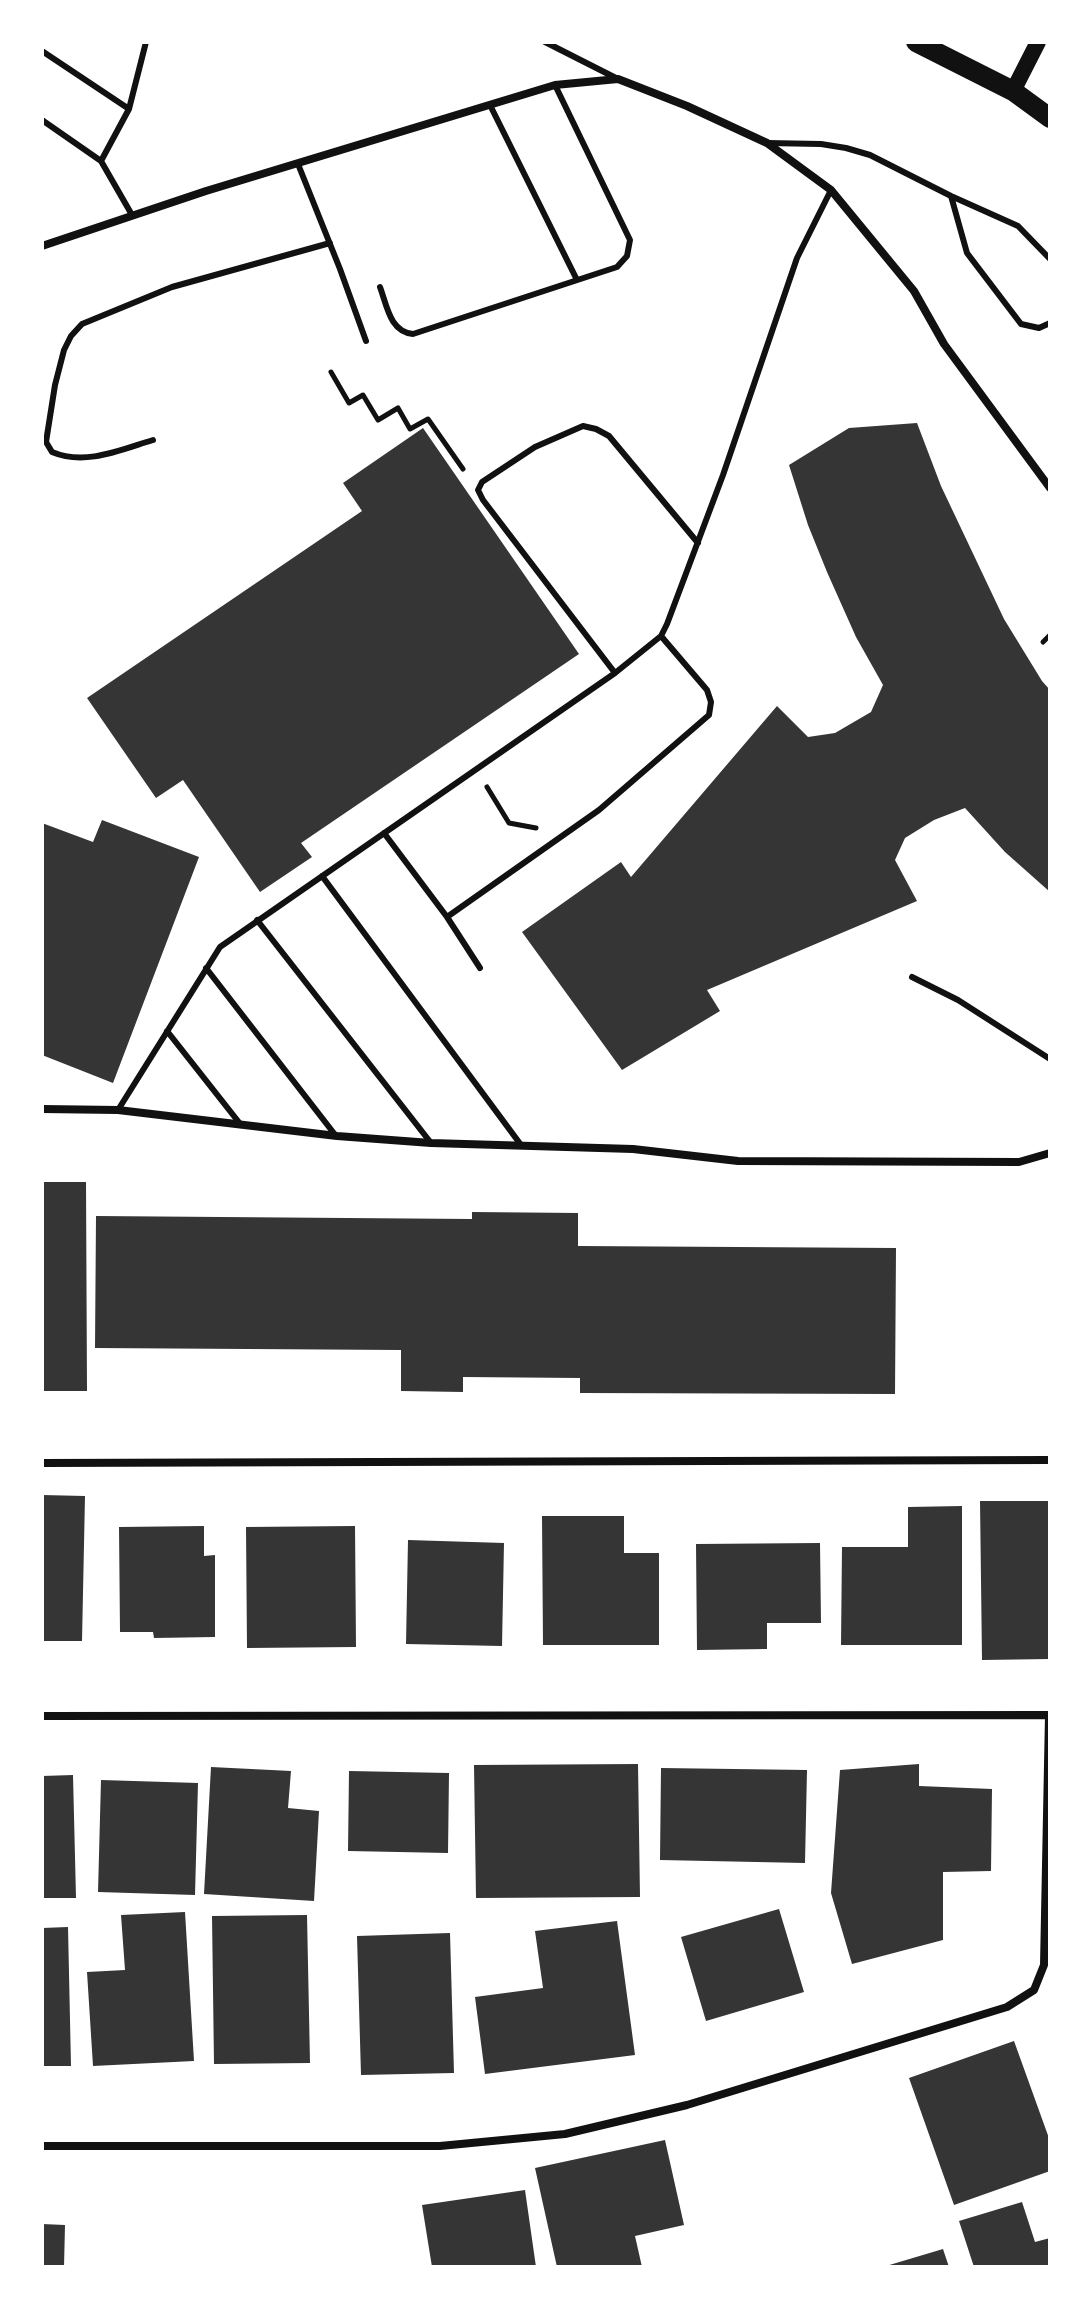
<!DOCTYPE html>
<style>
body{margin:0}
#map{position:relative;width:1092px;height:2309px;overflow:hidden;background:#fff;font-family:"Titillium Web",sans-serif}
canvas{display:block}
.frame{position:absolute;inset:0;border:44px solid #fff;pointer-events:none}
</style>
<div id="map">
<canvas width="1092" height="2309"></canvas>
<div class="frame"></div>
</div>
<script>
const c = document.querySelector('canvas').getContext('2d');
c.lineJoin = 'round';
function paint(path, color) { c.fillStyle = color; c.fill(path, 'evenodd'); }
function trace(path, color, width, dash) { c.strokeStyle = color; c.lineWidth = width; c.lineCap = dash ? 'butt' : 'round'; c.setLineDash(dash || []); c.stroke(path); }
const building = new Path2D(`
 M917,423L941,486L1004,619L1042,681L1050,690V892L1005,852L965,808L934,820L905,838L895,860L917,901L707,990L720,1011L622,1070L522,932L621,862L631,877L777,706L808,737L835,733L871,712L883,685L856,637L827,572L808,525L789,465L849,428Z
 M423,428L579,654L301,843L312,857L260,892L183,780L156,798L87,698L362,511L343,483Z
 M102,820L199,857L113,1083L42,1055V823L93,842Z
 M42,1182H86L87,1391H42Z
 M472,1212L578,1213V1246L896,1248L895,1394L580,1393V1378L463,1377V1392L401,1391V1350L95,1348L96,1216L472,1219Z
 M42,1495L85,1496L82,1641H42Z
 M980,1501H1050V1659L982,1660Z
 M962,1506V1645H841L842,1547H908V1507Z
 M542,1516H624V1553H659V1645H543Z
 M204,1526V1556L215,1555V1637L154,1638L153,1632H120L119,1527Z
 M355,1526L356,1647L247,1648L246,1527Z
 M408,1540L504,1543L502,1646L406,1644Z
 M820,1543L821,1623H767V1649L697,1650L696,1544Z
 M638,1764L640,1897L476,1898L474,1765Z
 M919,1764V1786L992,1789L991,1871L943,1872V1940L852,1964L831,1893L840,1770Z
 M211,1767L291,1771L288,1808L319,1811L314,1901L204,1894Z
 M661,1768L807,1770L805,1863L660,1860Z
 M349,1771L449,1773L448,1853L348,1851Z
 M73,1775L76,1898H42V1776Z
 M101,1780L198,1783L195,1895L98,1892Z
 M779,1909L804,1992L706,2021L681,1937Z
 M185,1912L194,2061L93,2066L87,1972L125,1970L121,1915Z
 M307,1915L310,2063L214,2064L212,1916Z
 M617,1921L635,2055L485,2074L475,1997L543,1988L535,1931Z
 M68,1927L71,2066H42V1928Z
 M450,1933L454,2073L361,2075L357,1936Z
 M1014,2041L1050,2141V2171L954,2205L909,2078Z
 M665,2140L684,2225L635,2236L642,2267H557L535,2168Z
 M525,2190L536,2267H432L422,2205Z
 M1022,2202L1035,2242L1050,2238V2267H974L959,2221Z
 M42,2224L65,2225L64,2267H42Z
 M943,2249L949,2267H886V2266Z`);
const path = new Path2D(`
 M331,372L349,403L363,395L378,420L398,408L410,429L428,419L463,469
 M1043,642L1050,635
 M487,787L509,823L536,828`);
const service = new Path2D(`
 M545,42L618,79
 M42,51L129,109
 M490,105L577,280
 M42,120L101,161L132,215
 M767,143L821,144L846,148L870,155L951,196L1018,226L1050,259
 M101,161L129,109L146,42
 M298,164L340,269L366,341
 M951,196L967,253L1021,324L1039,328L1050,323
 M380,287C387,306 390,332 413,334L617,267L627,256L630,240L555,85
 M153,440C120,450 85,466 52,452L46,442L55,385L64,350L71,336L82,324L172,287L330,243
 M615,673L483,500L478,490L482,482L535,447L583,426L596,429L609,436L698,543
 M384,833L447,917L480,968
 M322,876L521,1145
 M447,917L599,810L709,715L711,702L707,690L661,636
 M257,920L431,1143
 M206,968L336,1136
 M912,977L958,1000L1050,1059
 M167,1031L241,1125
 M118,1110L220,947L615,673L661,636L667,624L723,475L797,258L831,190`);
const minor = new Path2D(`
 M42,246L206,191L555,85L618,79L687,106L767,143L831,190L914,291L944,344L1050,488
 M42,1109L118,1110L337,1136L431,1143L633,1149L738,1161L1019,1162L1050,1153
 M42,1463L1050,1460
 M42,1716L1050,1715
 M42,2146H440L565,2134L687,2105L1007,2007L1034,1990L1044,1965L1049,1715`);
const secondary = new Path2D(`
 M1013,91L1038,42`);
const primary = new Path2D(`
 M916,42L1013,91L1050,118`);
paint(building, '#353535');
trace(path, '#111', 5);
trace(service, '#111', 6);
trace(minor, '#111', 8);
trace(secondary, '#111', 16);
trace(primary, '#111', 20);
</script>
